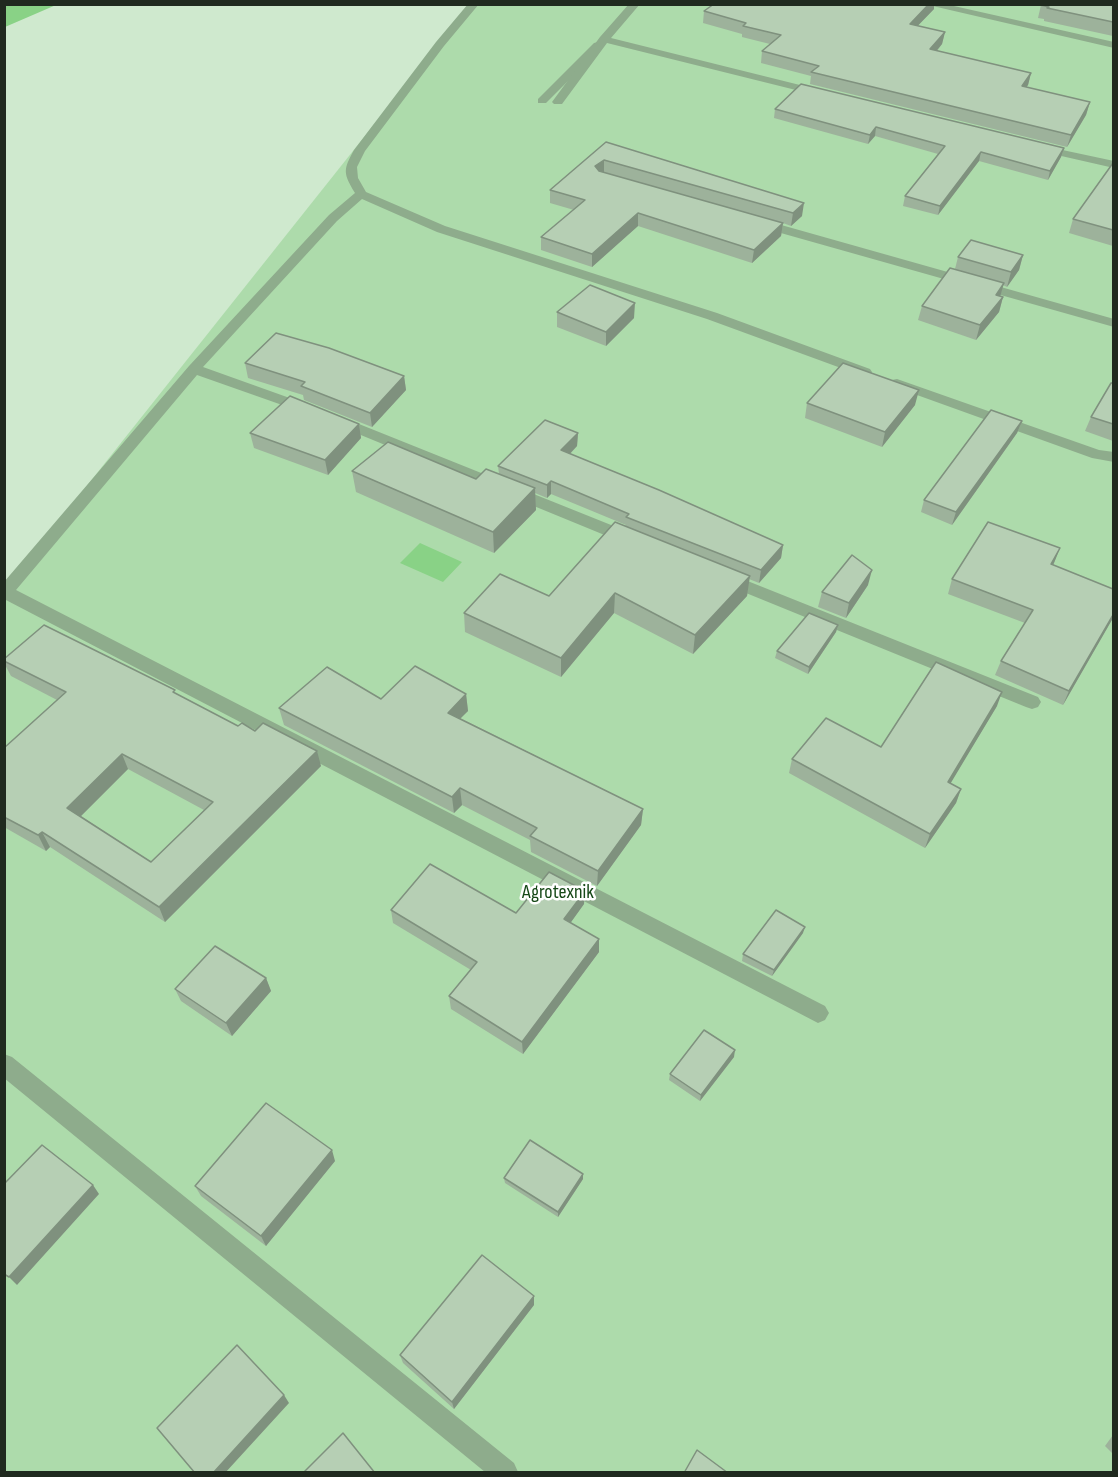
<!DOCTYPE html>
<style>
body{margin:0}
#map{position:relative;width:1118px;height:1477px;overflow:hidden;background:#cfe9ce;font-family:"Sofia Sans Condensed",sans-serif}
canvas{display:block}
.frame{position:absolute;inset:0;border:6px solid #202a1f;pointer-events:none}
</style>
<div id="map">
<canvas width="1118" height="1477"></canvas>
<div class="frame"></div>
</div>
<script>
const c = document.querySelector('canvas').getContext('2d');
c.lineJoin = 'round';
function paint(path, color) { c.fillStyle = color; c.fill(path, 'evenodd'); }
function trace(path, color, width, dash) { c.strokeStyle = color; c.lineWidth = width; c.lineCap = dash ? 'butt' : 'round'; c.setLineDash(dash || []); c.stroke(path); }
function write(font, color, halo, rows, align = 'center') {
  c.font = font + ' "Sofia Sans Condensed",sans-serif'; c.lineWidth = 5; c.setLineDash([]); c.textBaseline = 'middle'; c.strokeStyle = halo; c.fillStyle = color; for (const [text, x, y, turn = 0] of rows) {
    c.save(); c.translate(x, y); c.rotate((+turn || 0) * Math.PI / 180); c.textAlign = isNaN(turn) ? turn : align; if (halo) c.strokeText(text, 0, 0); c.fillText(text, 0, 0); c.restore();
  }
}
const green = new Path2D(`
 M469,5H1113V1472H5L4,590Z`);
const water = new Path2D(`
 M5,4H56V5L5,27Z
 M420,543L462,562L443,582L400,563Z`);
const lane = new Path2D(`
 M598,42L603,45L602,47L546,103H538V99L594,43Z`);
const street = new Path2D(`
 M468,4H479L444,46L365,151L357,167L358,178L366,192L445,226L717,313L870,369L872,372L870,375H860L707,319L437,232L362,199L337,221L203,367L312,406L314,409L312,412H302L197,375L16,590L825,1006L829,1013L825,1020L818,1023L4,599V582L189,366L329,215L355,193C343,173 343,170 354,150L436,42Z
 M629,4H640L611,38L824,91L825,93L820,96L607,43L562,104H554L552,102L600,37Z
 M924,4H945L1114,42V48Z
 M1039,145L1114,161V168L1035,150V146Z
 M760,219L1114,319V327L756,226L754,223L756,220Z
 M897,379L1099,450L1114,452V462L1092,458L892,386L890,383L892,380Z
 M339,416L636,535L638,539L636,543H624L334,424L332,421Z
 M725,572L1038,697L1041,702L1038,707L1032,709L1026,707L719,582L717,578L719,574Z
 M4,1054L12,1057L514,1463L518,1472H485L4,1078Z`);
const wall = new Path2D(`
 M714,4H934V9L917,26L945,32L942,44L937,51L1031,73L1028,85L1026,87L1090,102L1086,115L1067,147L810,84L811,76L761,63L762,51L770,44L742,37V34L703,23L704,11Z
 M1113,4V36L1044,21V19L1038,18L1041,5Z
 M775,109L1064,148L1061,157L1048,180L979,161L938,215L903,206L905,196L938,154L875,136L868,144L774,118Z
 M606,142L802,216L791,226L783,223L781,236L752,263L638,226L592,267L541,250V237L574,210L550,203V190Z
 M1113,163V246L1069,233L1073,219Z
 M1023,255L1019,270L1007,287L1003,285L1000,296L1003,297L999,312L976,340L918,320L922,306L955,269L958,257Z
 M557,312L634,318L606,346L557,327Z
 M245,363L404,376L406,390L372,427L304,400L303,395L248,378Z
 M1113,383V441L1085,431L1091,417Z
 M807,403L915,405L882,447L805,418Z
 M1022,421L1017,433L952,525L921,512L924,500Z
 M359,424L361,438L328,475L254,448L250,433Z
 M578,433L577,446L570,454L783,545L781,558L759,583L749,579L747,596L693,654L614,613L561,677L465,632L464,613L549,596L626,525L551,494L547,498L535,493L536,510L494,553L356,492L352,471L476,479L499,474L498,466Z
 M1060,548L1053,565L1113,618L1063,705L995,675L1001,661L1025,623L948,594L952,579Z
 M868,585L846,618L818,607L822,592Z
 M838,625L836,632L808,674L775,658L777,651Z
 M4,659L177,694L238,726L321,766L165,922L50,847L46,851L4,827V748L57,700L11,676L4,663ZM128,769L204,810L151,862L81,816Z
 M466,694L468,711L460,718L643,809L641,825L597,886L531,852L530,840L462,805L454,813L284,725L279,708L381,699Z
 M997,706L950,783L961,789L956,803L925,848L789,773L792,759L881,747Z
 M584,904L570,923L599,939V952L523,1054L451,1009L449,996L471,970L393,923L391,910L516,913Z
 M803,933L772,976L742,961L743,954Z
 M266,978L271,991L232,1036L181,1001L175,989Z
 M734,1057L700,1101L669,1080L670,1074Z
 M335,1161L266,1246L201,1196L195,1186Z
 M583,1174V1179L558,1217L505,1183L504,1178Z
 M534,1305L454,1409L403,1363L400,1355Z
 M1113,1435V1454L1105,1446Z`);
const shadedWall = new Path2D(`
 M929,4H934V9L908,36L910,24Z
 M945,32L942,44L928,61L930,49Z
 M1031,73L1028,85L1018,98L1022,86Z
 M1090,102L1086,115L1067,147L1071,135Z
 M876,127L875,136L868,144L870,135Z
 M1064,148L1061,157L1048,180L1050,171Z
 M981,152L979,161L938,215L940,206Z
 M604,160V173L595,179V166Z
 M804,203L802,216L791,226L793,213Z
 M638,213V226L592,267V254Z
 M783,223L781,236L752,263L754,250Z
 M1023,255L1019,270L1007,287L1011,272Z
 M1004,283L1000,297L996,295Z
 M1003,297L999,312L976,340L980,325Z
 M635,303L634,318L606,346V332Z
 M404,376L406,390L372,427L370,413Z
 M919,390L915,405L882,447L885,432Z
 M1022,421L1017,433L952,525L956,512Z
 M359,424L361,438L328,475L325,460Z
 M578,433L577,446L561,463V450Z
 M551,481V494L547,498V485Z
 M535,488L536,510L494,553L493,532Z
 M783,545L781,558L759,583L761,570Z
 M1060,548L1054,563L1045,579L1051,564Z
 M872,570L868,585L846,618L849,603Z
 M750,576L747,596L693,654L695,635Z
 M615,593L614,613L561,677V658Z
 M1113,615V618L1063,705L1069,691Z
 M838,625L836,632L808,674L809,667Z
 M1002,692L997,706L943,796L948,782Z
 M466,694L468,711L450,729L448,713Z
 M317,751L321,766L165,922L159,907Z
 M122,754L128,769L74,823L67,808Z
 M460,788L462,805L454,813L452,797Z
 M961,789L956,803L925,848L930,834Z
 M643,809L641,825L597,886L598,871Z
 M42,832L50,847L46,851L38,835Z
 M585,891L584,904L564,932V919Z
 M805,927L803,933L772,976L774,970Z
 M599,939V952L523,1054L522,1042Z
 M266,978L271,991L232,1036L226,1023Z
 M735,1050L734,1057L700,1101L701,1095Z
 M332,1150L335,1161L266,1246L261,1236Z
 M583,1174V1179L558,1217V1212Z
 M93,1185L99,1194L17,1285L9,1277Z
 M534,1296V1305L454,1409L452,1402Z
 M284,1395L289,1403L225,1473H213Z`);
const building = new Path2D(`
 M714,4H929L910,24L945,32L930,49L1031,73L1022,86L1090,102L1071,135L811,72L819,66L762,51L781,35L743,26L746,23L704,11Z
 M1042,4H1113V22L1047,8L1049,7L1041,5Z
 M801,84L1064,148L1050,171L981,152L940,206L905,196L945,146L876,127L870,135L775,109Z
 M606,142L804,203L793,213L604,160L595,166L599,171L783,223L754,250L638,213L592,254L541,237L585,200L550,190Z
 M1113,163V230L1073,219Z
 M971,240L1023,255L1011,272L958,257Z
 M950,268L1004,283L996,295L1003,297L980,325L922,306Z
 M590,285L635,303L606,332L557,312Z
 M276,333L329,348L404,376L370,413L301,386L305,382L245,363Z
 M843,363L919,390L885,432L807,403Z
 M1111,383H1113V424L1091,417Z
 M290,396L359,424L325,460L250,433Z
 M991,410L1022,421L956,512L924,500Z
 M545,420L578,433L561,450L659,490L783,545L761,570L626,517L629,514L551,481L547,485L498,466Z
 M388,442L476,479L486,469L535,488L493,532L352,471Z
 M615,522L750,576L695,635L615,593L561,658L464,613L500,574L549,596Z
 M988,522L1060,548L1051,564L1113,589V615L1069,691L1001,661L1033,610L952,579Z
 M852,555L872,570L849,603L822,592Z
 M809,613L838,625L809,667L777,651Z
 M44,625L175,690L173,692L238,726L242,723L255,731L263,723L317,751L159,907L42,832L38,835L4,817V748L66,692L4,661V659ZM122,754L213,802L151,862L67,808Z
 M936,662L1002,692L948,782L961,789L930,834L792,759L826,718L881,747Z
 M415,666L466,694L448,713L643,809L598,871L530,836L537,828L460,788L452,797L279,708L327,667L381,699Z
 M430,864L516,913L549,872L585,891L564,919L599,939L522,1042L449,996L477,962L391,910Z
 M776,910L805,927L774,970L743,954Z
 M215,946L266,978L226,1023L175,989Z
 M704,1030L735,1050L701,1095L670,1074Z
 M266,1103L332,1150L261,1236L195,1186Z
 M530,1140L583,1174L558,1212L504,1178Z
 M42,1145L93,1185L9,1277L4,1274V1184Z
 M482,1255L534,1296L452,1402L400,1355Z
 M237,1345L284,1395L213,1473H195L157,1428Z
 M343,1433L375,1473H303Z
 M697,1450L728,1473H684Z`);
const parkNames = [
 ["Agrotexnik",558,893]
];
paint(green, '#addbab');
paint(water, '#89d286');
paint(lane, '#8eac8c');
paint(street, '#8eac8c');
paint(wall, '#9db29b');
paint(shadedWall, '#7f917e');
paint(building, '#b6cfb4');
trace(building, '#7f917e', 1.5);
write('20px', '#164817', '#fff', parkNames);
</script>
